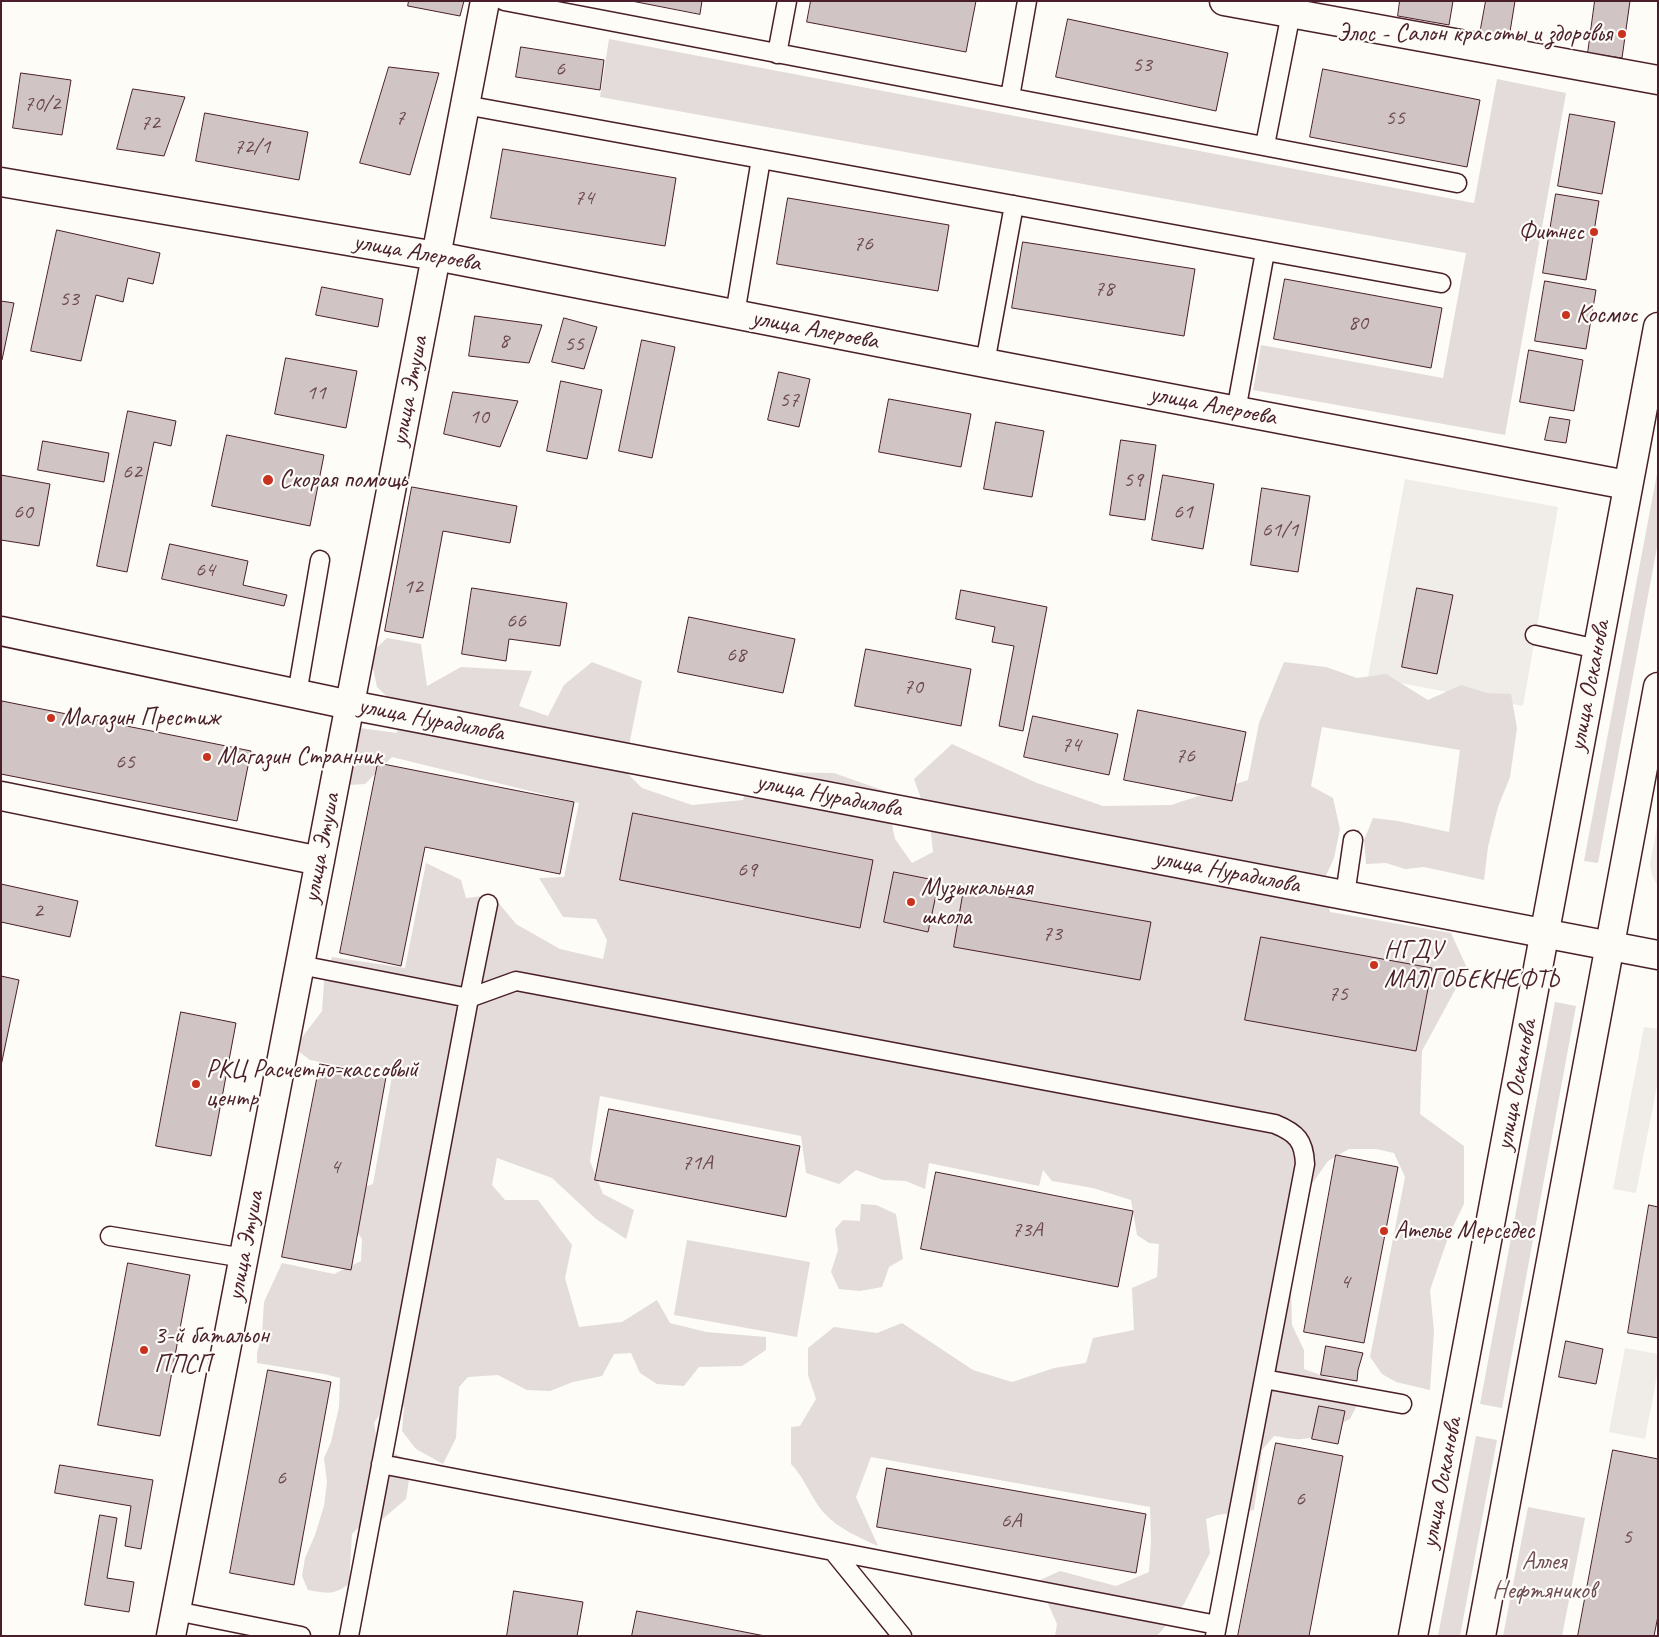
<!DOCTYPE html>
<meta charset="utf-8">
<style>
body{margin:0}
#map{position:relative;width:1659px;height:1637px;overflow:hidden;background:#fdfcf7;font-family:Caveat,sans-serif}
canvas{display:block}
.frame{position:absolute;inset:0;border:2px solid #4a1f2b;pointer-events:none}
</style>
<div id="map">
<canvas width="1659" height="1637"></canvas>
<div class="frame"></div>
</div>
<script>
const c = document.querySelector('canvas').getContext('2d');
c.lineJoin = 'round';
function paint(path, color) { c.fillStyle = color; c.fill(path, 'evenodd'); }
function trace(path, color, width, dash) { c.strokeStyle = color; c.lineWidth = width; c.lineCap = dash ? 'butt' : 'round'; c.setLineDash(dash || []); c.stroke(path); }
function write(font, color, halo, rows, align = 'center') {
  c.font = font + ' Caveat,sans-serif'; c.lineWidth = 4.5; c.setLineDash([]); c.textBaseline = 'middle'; c.strokeStyle = halo; c.fillStyle = color; for (const [text, x, y, turn = 0] of rows) {
    c.save(); c.translate(x, y); c.rotate((+turn || 0) * Math.PI / 180); c.textAlign = isNaN(turn) ? turn : align; if (halo) c.strokeText(text, 0, 0); c.fillText(text, 0, 0); c.restore();
  }
}
const built = new Path2D(`
 M1405,479L1558,507L1523,706L1368,677Z
 M1658,822V887L1652,875L1650,864Z
 M1644,1027L1658,1029V1081L1636,1193L1613,1189Z
 M1625,1348L1658,1354V1370L1645,1439L1609,1432Z`);
const green = new Path2D(`
 M609,39L1474,203L1497,79L1566,93L1505,435L1253,390L1261,345L1443,378L1466,253L600,97Z
 M1658,468V542L1598,863L1584,861Z
 M387,638L421,644L427,686L461,667L532,671L519,706L548,716L564,685L592,662L642,681L624,770L642,788L692,805L743,800L751,772L834,773L885,791L895,839L912,863L933,852L930,824L914,779L952,744L1037,783L1103,806L1171,805L1248,780L1259,723L1284,662L1326,667L1357,678L1386,674L1428,700L1461,685L1487,693L1511,694L1517,728L1510,777L1498,807L1488,847L1484,880L1424,867L1405,869L1386,863L1366,864L1364,840L1373,818L1398,821L1449,832L1460,750L1322,727L1311,786L1333,798L1340,829L1334,858L1324,880L1330,912L1451,933L1467,968L1422,1051L1420,1114L1464,1146V1204L1449,1235L1430,1290L1434,1331L1430,1390L1396,1382L1382,1374L1370,1357L1405,1177L1394,1153L1376,1149H1349L1328,1161L1311,1185L1301,1220L1291,1287L1292,1325L1304,1350V1369L1357,1388L1358,1403L1350,1419C1335,1426 1320,1438 1302,1439C1293,1440 1283,1437 1274,1436L1262,1450L1254,1510L1217,1515L1206,1519L1210,1553L1184,1604L1157,1636H1055L1057,1624L1038,1581L1060,1571L1116,1586L1149,1572L1151,1541L1150,1507L871,1457L856,1497L878,1546C858,1537 839,1529 824,1513C812,1500 805,1478 791,1464V1427L800,1426L816,1399L808,1375V1348L834,1327L877,1333L902,1323L973,1370L1012,1382L1054,1368L1086,1363L1093,1338L1134,1330L1132,1288L1157,1277L1159,1244L1149,1243L1137,1235L1131,1200L1093,1188L1052,1181L1043,1170L1039,1186L929,1163L925,1189L906,1181L883,1180L856,1170L839,1184L806,1173L801,1136L600,1096L590,1161L603,1194L634,1210L626,1239L596,1219L552,1178L497,1158L492,1185L505,1200H538L572,1245L565,1278L579,1327L622,1322L657,1300L670,1323L706,1332L766,1337V1350L742,1366L699,1367L684,1386L657,1384L640,1373L631,1353L614,1354L602,1376L573,1382L550,1391L527,1390L498,1375L468,1377L459,1387L456,1438L443,1464L416,1449L402,1431L404,1407L385,1406L374,1423L378,1446L412,1462L406,1499L378,1523L360,1526L352,1534L349,1584C332,1596 327,1593 308,1590L302,1576L305,1558L315,1535L324,1506L327,1482L324,1458L331,1442L339,1407L340,1378L324,1374L257,1363V1353L262,1334L264,1302L282,1263L334,1274L361,1261L362,1239L342,1210L344,1194L373,1184L392,1076L310,1060L294,1048L322,1011L324,982L332,957L405,968L426,863L461,880L466,898L492,895L516,924L560,949L603,959L607,940L596,919L563,917L539,878L564,877L579,803L392,757L365,784L347,785L325,759L330,724L397,733L395,704L377,687L370,654Z
 M1555,1002L1576,1006L1502,1408L1480,1404Z
 M861,1204L876,1205L896,1214L903,1259L889,1267L882,1287L860,1291L839,1289L831,1272L838,1250L835,1229L843,1220L860,1221Z
 M687,1240L810,1262L797,1337L674,1315Z
 M1476,1436L1497,1440L1460,1636H1438Z
 M1528,1507L1585,1518L1562,1636H1503Z`);
const building = new Path2D(`
 M409,1H464L460,16L408,6Z
 M632,1H702L700,14Z
 M811,1H976L966,52L807,22Z
 M1400,1H1453L1449,25L1398,16Z
 M1486,1H1515L1508,44L1479,39Z
 M1595,1H1630L1622,58L1588,53Z
 M1068,19L1228,53L1216,111L1056,77Z
 M521,47L604,60L600,90L516,77Z
 M389,67L439,73L410,175L360,163Z
 M1323,69L1480,100L1467,167L1310,137Z
 M21,73L71,80L62,135L13,128Z
 M133,89L185,97L164,156L117,149Z
 M205,113L308,132L299,180L196,161Z
 M1570,114L1615,122L1602,194L1558,186Z
 M503,149L676,178L665,246L491,218Z
 M1556,194L1599,201L1586,280L1543,273Z
 M788,198L949,225L938,291L777,264Z
 M57,230L160,253L153,284L128,278L123,302L96,295L81,361L31,351Z
 M1023,242L1195,269L1184,336L1012,308Z
 M1285,279L1442,308L1431,368L1274,339Z
 M1545,281L1596,290L1586,349L1535,341Z
 M322,287L383,299L378,327L316,315Z
 M1,301L14,303L2,360H1Z
 M475,316L542,325L529,363L469,356Z
 M564,318L597,327L584,369L552,362Z
 M642,340L675,347L652,458L619,451Z
 M1529,350L1583,360L1574,411L1520,402Z
 M286,358L357,371L346,428L275,414Z
 M779,372L810,379L799,427L768,420Z
 M561,381L602,390L587,459L547,451Z
 M453,392L518,401L500,447L444,434Z
 M889,399L971,414L961,467L879,452Z
 M128,411L176,421L171,446L154,442L127,572L97,566Z
 M1550,417L1570,420L1566,443L1545,440Z
 M996,422L1044,431L1032,497L984,489Z
 M227,435L324,455L310,526L212,506Z
 M1121,440L1156,445L1145,520L1110,515Z
 M43,441L109,453L104,482L38,470Z
 M1,475L50,484L39,546L1,540Z
 M1163,475L1214,484L1203,549L1152,540Z
 M412,487L517,506L510,543L443,531L423,638L385,631Z
 M1262,488L1310,496L1298,572L1251,565Z
 M170,544L248,561L243,585L287,595L284,606L162,579Z
 M472,588L567,603L560,646L509,639L506,661L462,654Z
 M1417,588L1453,595L1437,674L1402,667Z
 M961,590L1047,607L1023,731L999,726L1014,646L992,642L995,627L956,619Z
 M689,617L795,639L783,693L678,672Z
 M866,649L971,669L961,726L855,706Z
 M2,701L251,751L237,821L1,774Z
 M1138,710L1246,732L1232,801L1124,780Z
 M1033,716L1118,734L1109,775L1024,757Z
 M378,763L574,802L560,874L425,847L401,966L340,953Z
 M633,813L873,860L860,928L620,880Z
 M894,872L939,881L928,932L884,922Z
 M1,884L78,901L70,937L1,922Z
 M964,889L1151,922L1140,980L954,947Z
 M1261,937L1432,968L1416,1051L1245,1020Z
 M1,976L19,980L1,1066Z
 M181,1012L236,1023L211,1156L156,1146Z
 M320,1064L386,1077L351,1270L282,1257Z
 M609,1109L800,1146L786,1217L595,1180Z
 M1336,1155L1398,1167L1364,1343L1304,1332Z
 M936,1172L1133,1211L1118,1287L921,1249Z
 M1649,1205L1658,1207V1338L1628,1333Z
 M128,1263L190,1275L160,1436L98,1425Z
 M1566,1341L1603,1349L1596,1384L1559,1377Z
 M1326,1346L1363,1353L1358,1370L1357,1381L1321,1375Z
 M268,1370L331,1382L294,1585L230,1573Z
 M1319,1406L1345,1411L1338,1444L1312,1439Z
 M1276,1443L1343,1456L1309,1636H1238Z
 M1613,1450L1658,1459V1616L1654,1636H1578Z
 M60,1465L153,1480L141,1549L125,1546L131,1506L55,1493Z
 M887,1468L1146,1514L1136,1573L877,1527Z
 M100,1515L117,1518L107,1578L134,1582L129,1612L85,1605Z
 M514,1591L583,1602L577,1636H507Z
 M637,1611L765,1636H632Z`);
const lane = new Path2D(`
 M504,1C821,63 1139,120 1457,183
 M777,54L787,1
 M1010,97L1027,1
 M465,105L1441,283
 M1265,145L1291,13
 M735,314L761,159
 M985,363L1014,205
 M1236,411L1265,252
 M1535,635L1597,649
 M297,694L320,560
 M1345,895L1353,840
 M300,965L469,998L349,1636
 M469,998L516,981L1275,1124C1297,1133 1304,1141 1305,1164L1215,1636
 M469,998L488,904
 M110,1236L244,1258
 M1264,1379L1402,1404
 M381,1464L833,1551L902,1636
 M833,1551L1217,1625
 M176,1611L301,1636`);
const street = new Path2D(`
 M1224,1L1658,80
 M1,182L436,256L985,363L1627,485
 M1,796L320,861
 M171,1636L485,1`);
const secondary = new Path2D(`
 M1,631L350,705L1658,955
 M1413,1636L1658,327
 M1481,1636L1658,687`);
const markers = [
 [1622,34,5,"#c8321e"],
 [1594,232,5,"#c8321e"],
 [1566,315,5,"#c8321e"],
 [268,480,6,"#c8321e"],
 [51,718,5,"#c8321e"],
 [207,757,5,"#c8321e"],
 [911,902,5,"#c8321e"],
 [1374,965,5,"#c8321e"],
 [196,1084,5,"#c8321e"],
 [1384,1231,5,"#c8321e"],
 [144,1350,5,"#c8321e"]
];
const numberNames = [
 ["53",1142,65],
 ["6",560,69],
 ["70/2",42,104],
 ["7",400,118],
 ["55",1395,118],
 ["72",150,123],
 ["72/1",252,147],
 ["74",584,198],
 ["76",863,244],
 ["78",1104,289],
 ["53",69,299],
 ["80",1358,323],
 ["8",504,341],
 ["55",574,344],
 ["11",316,393],
 ["57",789,400],
 ["10",479,417],
 ["62",132,472],
 ["59",1133,480],
 ["60",23,512],
 ["61",1183,512],
 ["61/1",1280,530],
 ["64",205,570],
 ["12",413,587],
 ["66",516,621],
 ["68",736,655],
 ["70",913,687],
 ["74",1071,745],
 ["76",1185,756],
 ["65",125,762],
 ["69",747,870],
 ["2",38,911],
 ["73",1052,934],
 ["75",1338,994],
 ["71А",697,1163],
 ["4",335,1167],
 ["73А",1027,1230],
 ["4",1345,1282],
 ["6",281,1478],
 ["6",1300,1499],
 ["6А",1011,1521],
 ["5",1627,1537]
];
const poiNames = [
 ["Элос - Салон красоты и здоровья",1612,34,"right"],
 ["Фитнес",1584,232,"right"],
 ["Космос",1576,315],
 ["Скорая помощь",279,480],
 ["Магазин Престиж",61,718],
 ["Магазин Странник",217,757],
 ["Музыкальная",921,888],
 ["школа",921,917],
 ["НГДУ",1384,951],
 ["МАЛГОБЕКНЕФТЬ",1384,980],
 ["РКЦ Расчетно-кассовый",206,1070],
 ["центр",206,1099],
 ["Ателье Мерседес",1394,1231],
 ["3-й батальон",154,1336],
 ["ППСП",154,1365]
];
const streetNames = [
 ["улица Алероева",417,253,10],
 ["улица Алероева",815,330,11],
 ["улица Этуша",410,391,-79],
 ["улица Алероева",1213,406,11],
 ["улица Осканова",1590,686,-79],
 ["улица Нурадилова",431,720,11],
 ["улица Нурадилова",829,796,11],
 ["улица Этуша",322,848,-79],
 ["улица Нурадилова",1227,872,11],
 ["улица Осканова",1517,1085,-79],
 ["улица Этуша",246,1246,-79],
 ["улица Осканова",1442,1483,-79]
];
const parkNames = [
 ["Аллея",1544,1562],
 ["Нефтяников",1544,1591]
];
paint(built, '#f0ece8');
paint(green, '#e3dcda');
paint(building, '#d0c5c4');
trace(building, '#4a1f2b', 1);
trace(lane, '#4a1f2b', 21);
trace(street, '#4a1f2b', 31);
trace(secondary, '#4a1f2b', 31);
trace(lane, '#fdfcf7', 18);
trace(street, '#fdfcf7', 28);
trace(secondary, '#fdfcf7', 28);
for (const [x, y, r, color] of markers) { const dot = new Path2D(); dot.arc(x, y, r, 0, 2 * Math.PI); c.fillStyle = color; c.fill(dot); trace(dot, '#fdfcf7', 2); }
write('22px', '#6c4851', null, numberNames);
write('25px', '#4a1f2b', '#fdfcf7', poiNames, 'left');
write('25px', '#4a1f2b', '#fdfcf7', streetNames);
write('25px', '#704e57', '#fdfcf7', parkNames);
</script>
